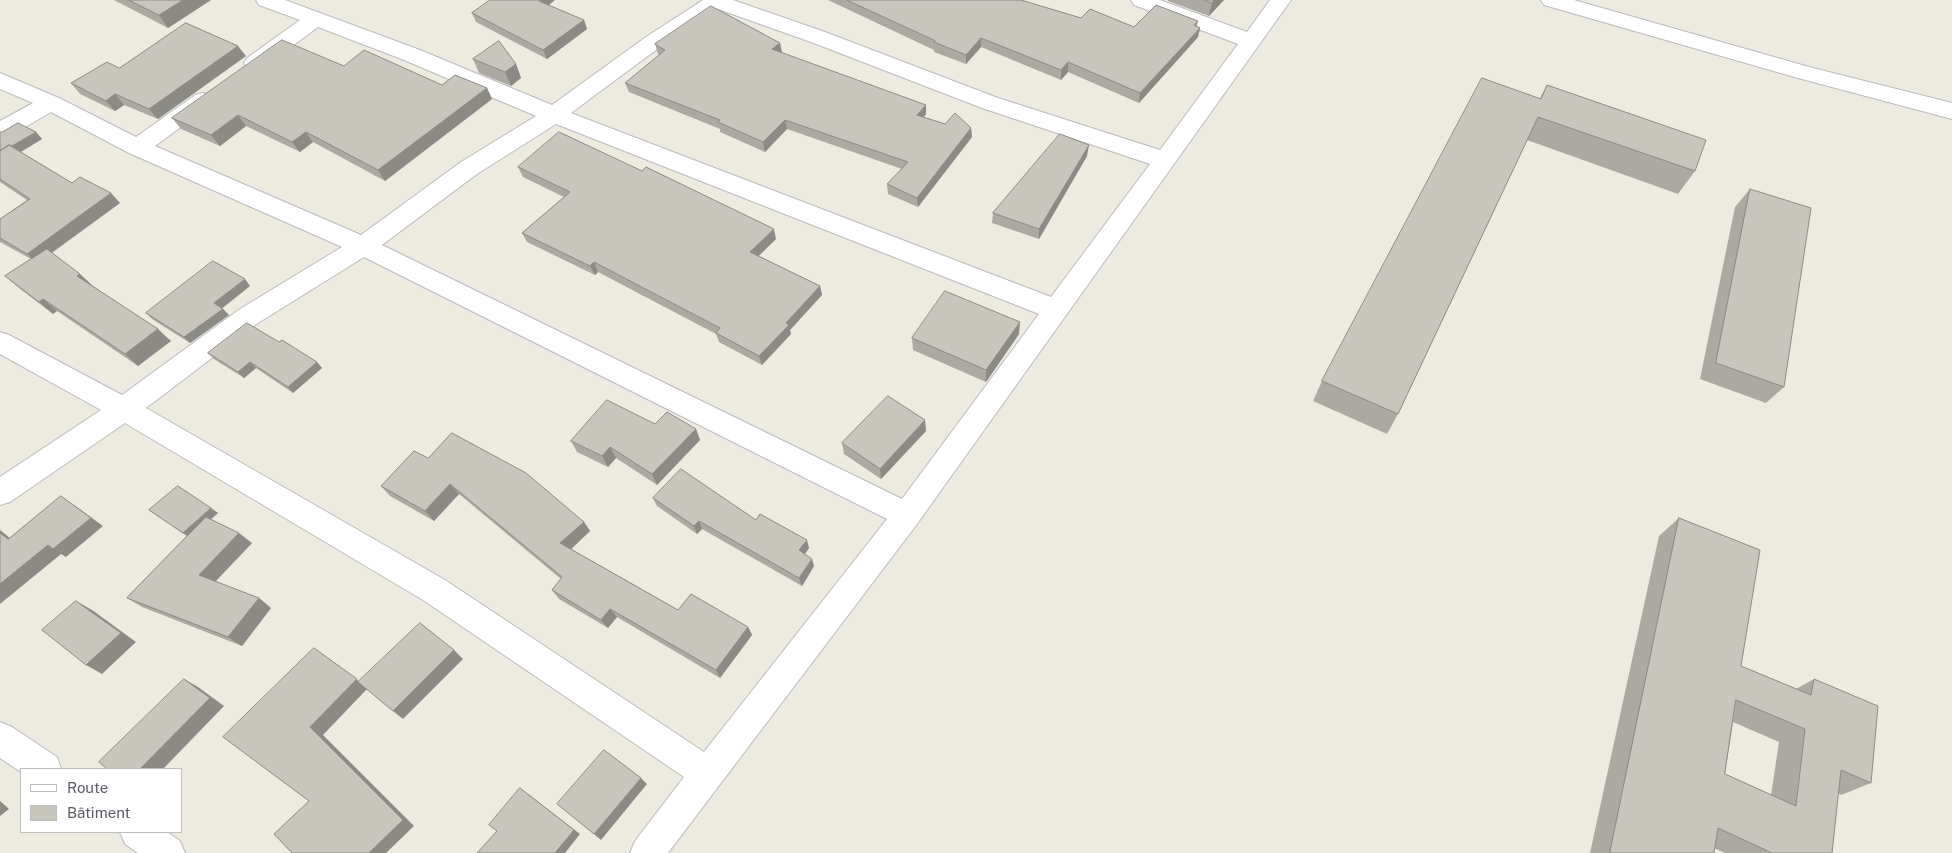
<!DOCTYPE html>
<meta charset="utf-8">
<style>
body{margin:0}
#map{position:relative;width:1952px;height:853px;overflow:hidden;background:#edebe0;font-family:"Public Sans",sans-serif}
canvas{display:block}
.legend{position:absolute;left:20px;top:768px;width:162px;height:65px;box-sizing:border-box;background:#fff;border:1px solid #bdbec0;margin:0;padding:6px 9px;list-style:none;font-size:15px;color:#595c62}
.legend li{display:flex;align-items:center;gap:10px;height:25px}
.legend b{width:25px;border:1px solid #bdbec0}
</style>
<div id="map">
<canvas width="1952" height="853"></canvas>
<ul class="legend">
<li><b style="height:6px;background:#fff"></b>Route</li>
<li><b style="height:14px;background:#c8c5bd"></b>Bâtiment</li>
</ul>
</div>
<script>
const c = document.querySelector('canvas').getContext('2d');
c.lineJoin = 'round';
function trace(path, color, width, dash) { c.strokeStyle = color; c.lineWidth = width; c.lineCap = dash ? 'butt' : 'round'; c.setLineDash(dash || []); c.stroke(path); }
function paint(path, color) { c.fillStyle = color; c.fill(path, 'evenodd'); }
const minor = new Path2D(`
 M256,0H285L420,50L552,105L646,37L703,0H733L825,32L998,98L1160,150L1238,44L1134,5L1131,0H1160L1247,32L1270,0H1291L917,524L668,853H630L635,841L684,777L423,600L125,423L10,502L0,505V477L101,410L0,354V332L9,335L122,395L240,309L342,247L129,153L51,112L8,137L0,139V121L33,103L0,89V73L59,98L136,137L195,95L203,93L211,95L214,100L211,105L155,146L361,235L461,162L536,116L404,60L318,27L263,68L255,70L247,68L244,63L247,58L300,20L259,5ZM718,9L811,42L982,108L1150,164L1051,297L571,113L660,47ZM556,124L1039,314L902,499L382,245L477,174ZM364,257L887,519L704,752L445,580L146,408L258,323Z
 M1541,0H1574L1809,67L1952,103V119L1798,78L1544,5Z
 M0,722L12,727L57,757L61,769H21V772L0,758Z
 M120,832H167L180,841L185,853H138L125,844Z`);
const wall = new Path2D(`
 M114,0H211L168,28Z
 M828,0H1021L1081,18L1134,27L1198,21L1197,26L1200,28L1198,37L1139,103L1068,72L1061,80L981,47L966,64L934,52V50Z
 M1168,0H1224L1209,16L1168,1Z
 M472,13L584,20L587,29L547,59L476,22Z
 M780,43L782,53L926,114L924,117L945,124L971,128L972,137L918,207L888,194L887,184L902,169L787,129L765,152L720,132V129L629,92L625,83L659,55L658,54L655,44Z
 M246,56L158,119L124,105L115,111L80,94L71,83L119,68Z
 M473,59L516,64L521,78L511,86L479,73Z
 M344,66L442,85L487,88L492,99L385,181L313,142L300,152L246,126L220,146L181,129L172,118Z
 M1547,85L1695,171L1678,194L1527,140L1398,414L1387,434L1313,401L1322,381L1540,98Z
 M0,132H36L42,139L21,152L72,183L120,203L52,253L93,286L171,341L138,366L57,311L53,314L19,288L5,276L31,259L0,242V219L27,200L0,182Z
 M1087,156L1039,239L992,223L993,213Z
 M518,167L776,239L759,256L820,286L822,295L790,330L791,334L762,365L719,342L716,334L598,272L595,275L527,242L522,233L564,197L523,177Z
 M1750,189L1784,387L1766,403L1700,379L1735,207Z
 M250,286L222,308L229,315L190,343L152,319L146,313Z
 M1019,334L986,382L913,350L912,338Z
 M279,342L317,362L322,368L293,393L256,368L244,378L214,359L208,353Z
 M655,424L696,429L700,440L657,485L616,458L608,467L577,452L571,441Z
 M926,431L881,479L844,454L842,443Z
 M428,458L584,522L590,531L571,549L678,610L748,627L752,635L720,678L617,617L608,628L559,599L552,590L561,579L459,494L434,521L390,496L381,486Z
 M653,498L756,520L809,548L805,554L814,566L802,586L702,529L697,534L657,506Z
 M211,508L218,513L211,519L252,543L215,582L259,598L271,608L242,646L142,607L127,598L187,536L149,510Z
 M1679,518L1741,666L1796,689L1814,679L1871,783L1841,795L1838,793L1832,853H1725L1714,848V853H1590L1659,536ZM1733,722L1779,742L1771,795L1725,774Z`);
const shadedWall = new Path2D(`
 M183,0H211L168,28L159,15Z
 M540,0H555L543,10L539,1Z
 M1214,0H1224L1209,16L1212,3Z
 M584,20L587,29L547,59L543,50Z
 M1200,28L1198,37L1139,103L1140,93Z
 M981,38V47L966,64V55Z
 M780,43L782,53L772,49Z
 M238,46L246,56L158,119L149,109Z
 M1068,62V72L1061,80V70Z
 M516,64L521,78L511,86L505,72Z
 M487,88L492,99L385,181L378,170Z
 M115,94L124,105L115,111L106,101Z
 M926,105V114L918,124L917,115Z
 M238,115L246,126L220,146L211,135Z
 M785,120L787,129L765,152L763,142Z
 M971,128L972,137L918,207L917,198Z
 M36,132L42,139L7,160L1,153Z
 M306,132L313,142L300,152L292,142Z
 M1089,145L1087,156L1039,239V229Z
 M111,193L120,203L37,263L27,254Z
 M774,229L776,239L753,261L750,252Z
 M594,262L598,272L595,275L590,266Z
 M80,274L93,286L77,276Z
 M245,279L250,286L220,310L214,303Z
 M820,286L822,295L790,330L791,334L762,365L759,356L786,323Z
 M43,299L57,311L53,314L39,302Z
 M223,309L229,315L190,343L184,337Z
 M1020,322L1019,334L986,382V370Z
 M158,329L171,341L138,366L125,354Z
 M250,362L256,368L244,378L238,372Z
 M317,362L322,368L293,393L288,387Z
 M925,420L926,431L881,479L880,469Z
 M696,429L700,440L657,485L652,474Z
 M610,447L616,458L608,467L602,456Z
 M450,484L459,494L434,521L425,511Z
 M74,505L103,526L66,557L61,554L0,604V584Z
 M211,508L218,513L190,538L183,533Z
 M699,521L702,529L697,534L694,526Z
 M584,522L590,531L567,553L560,543Z
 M0,530L21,547L8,539L0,533Z
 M239,533L252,543L212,585L199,575Z
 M807,540L809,548L802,558L799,550Z
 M812,559L814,566L802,586L799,578Z
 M259,598L271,608L242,646L228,637Z
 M76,601L92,610L136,642L102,674L86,665Z
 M610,609L617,617L608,628L601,620Z
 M748,627L752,635L720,678L716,670Z
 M314,648L368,688L323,735L414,826L386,853H369L310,727Z
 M454,650L463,659L403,719L393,711Z
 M184,679L198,687L224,706L163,769H140Z
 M641,778L647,784L601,840L594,834Z
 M528,794L580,834L565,853H555Z
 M0,801L9,809L0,816Z`);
const building = new Path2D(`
 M129,0H183L159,15Z
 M490,0H540L539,1L584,20L543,50L472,13Z
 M847,0H1021L1081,18L1090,9L1134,27L1156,5L1198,21L1194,25L1200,28L1140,93L1068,62L1061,70L981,38L966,55L934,42L935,41Z
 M1205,0H1214L1212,3Z
 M711,6L780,43L772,49L926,105L917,115L945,124L955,113L971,128L917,198L887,184L908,162L785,120L763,142L718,122L720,120L625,83L665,50L655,44Z
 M186,23L238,46L149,109L115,94L106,101L71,83L107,62L119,68Z
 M282,40L344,66L364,50L442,85L455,75L487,88L378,170L306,132L292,142L238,115L211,135L172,118Z
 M499,41L516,64L505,72L473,59Z
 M1482,78L1541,99L1547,85L1706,140L1695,171L1538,117L1398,414L1322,381Z
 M18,123L36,132L12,146L9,145L0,151V132H2Z
 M559,132L642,171L646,167L774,229L750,252L820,286L786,323L789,325L759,356L716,333L720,328L594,262L590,266L522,233L570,192L518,167Z
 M1060,134L1089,145L1039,229L993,213Z
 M9,145L72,183L80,177L111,193L27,254L0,238V219L30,199L0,179V151Z
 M1750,189L1811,208L1784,387L1716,363Z
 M47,249L80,274L77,276L158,329L125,354L43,299L39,302L5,276Z
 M213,261L245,279L214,303L223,309L184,337L146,313Z
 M945,291L1020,322L986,370L912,338Z
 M247,323L279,342L282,340L317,362L288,387L250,362L238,372L208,353Z
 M888,396L925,420L880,469L842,443Z
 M607,400L655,424L667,412L696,429L652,474L610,447L602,456L571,441Z
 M452,433L526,473L584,522L560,543L678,610L691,594L748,627L716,670L610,609L601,620L552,590L562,577L450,484L425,511L381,486L414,451L428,458Z
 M681,469L756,520L760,514L807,540L799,550L812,559L799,578L699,521L694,526L653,498Z
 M178,486L211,508L183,533L149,510Z
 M61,496L91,518L53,549L48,545L0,584V533L8,539Z
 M206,517L239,533L199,575L259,598L228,637L127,598Z
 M1679,518L1760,550L1741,666L1811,695L1814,679L1878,706L1871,783L1841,770L1832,853H1772L1718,828L1714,853H1610ZM1736,700L1805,729L1796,806L1725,774Z
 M76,601L121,633L86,665L42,630Z
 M420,623L454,650L393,711L358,682Z
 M314,648L357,679L310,727L403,820L369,853H292L274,834L309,801L223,737Z
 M184,679L210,698L140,769H107L99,762Z
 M604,750L641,778L594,834L557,804Z
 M520,788L574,830L555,853H477L497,831L489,825Z`);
trace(minor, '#b8bac0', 2);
paint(minor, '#fff');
paint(wall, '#aca9a3');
paint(shadedWall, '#8c8a84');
paint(building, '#c8c5bd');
trace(building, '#8c8a84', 1);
</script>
